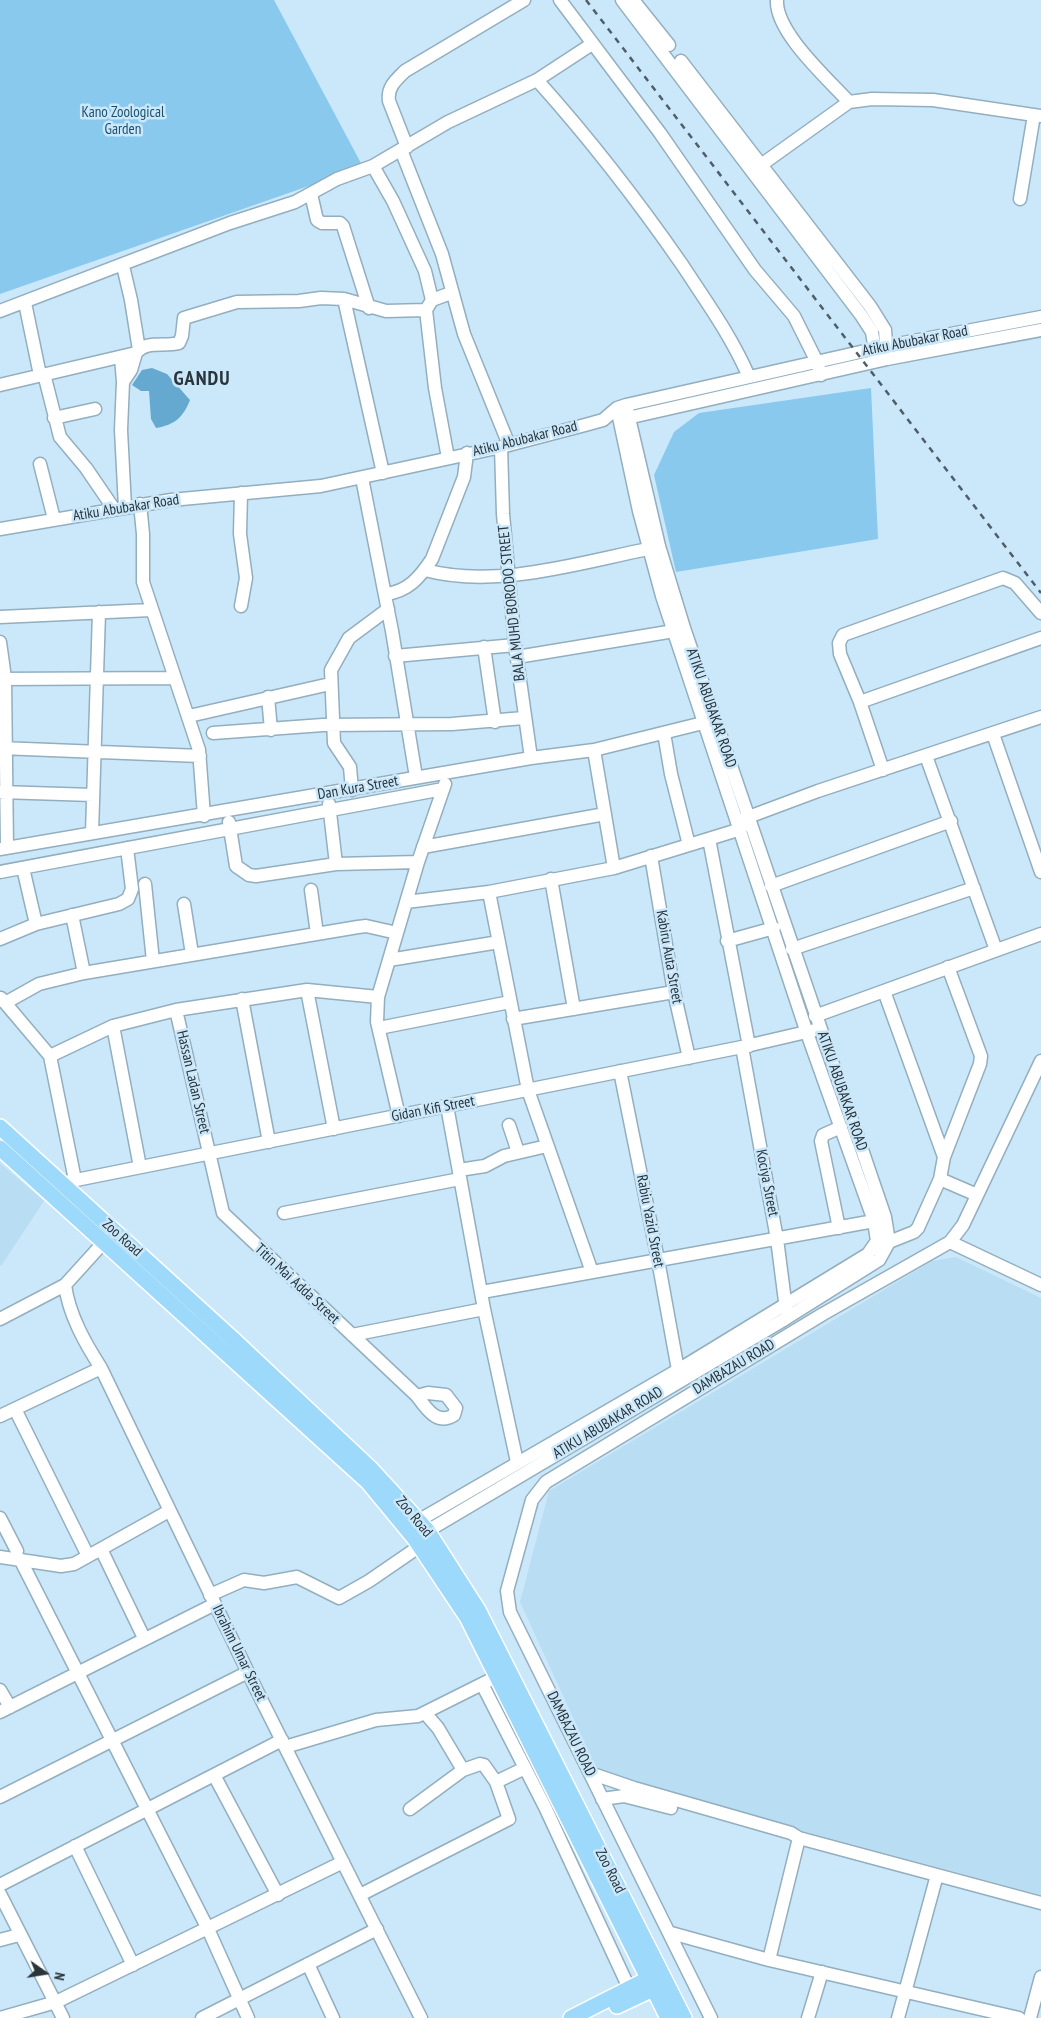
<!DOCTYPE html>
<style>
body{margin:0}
#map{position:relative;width:1041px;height:2018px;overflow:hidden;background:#cbe8fa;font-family:"PT Sans Narrow",sans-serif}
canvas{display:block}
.north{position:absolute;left:20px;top:1948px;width:50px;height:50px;-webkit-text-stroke:4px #cbe8fa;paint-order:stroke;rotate:103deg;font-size:14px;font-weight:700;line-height:20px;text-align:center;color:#29343b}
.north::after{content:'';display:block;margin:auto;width:18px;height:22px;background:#29343b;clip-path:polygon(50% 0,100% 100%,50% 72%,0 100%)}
</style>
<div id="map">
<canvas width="1041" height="2018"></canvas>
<div class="north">N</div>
</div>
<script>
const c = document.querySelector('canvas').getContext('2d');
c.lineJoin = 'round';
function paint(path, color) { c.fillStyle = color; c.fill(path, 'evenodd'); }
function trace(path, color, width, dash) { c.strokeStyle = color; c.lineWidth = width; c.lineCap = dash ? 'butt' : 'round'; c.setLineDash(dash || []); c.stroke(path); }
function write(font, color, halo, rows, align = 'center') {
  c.font = font + ' "PT Sans Narrow",sans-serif'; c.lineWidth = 5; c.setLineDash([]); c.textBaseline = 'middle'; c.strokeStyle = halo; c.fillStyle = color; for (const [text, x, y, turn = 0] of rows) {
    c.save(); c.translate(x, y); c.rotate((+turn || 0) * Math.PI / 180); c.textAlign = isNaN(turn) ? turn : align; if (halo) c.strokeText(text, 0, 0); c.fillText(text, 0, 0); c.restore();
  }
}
const built = new Path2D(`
 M0,1163L44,1201L1,1266L0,1265Z
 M956,1257L1041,1298V1895L617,1781L598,1772L520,1602L549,1491L932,1261Z`);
const green = new Path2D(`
 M0,0H274L363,167L0,294Z
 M871,388L878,539L676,572L654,475L674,432L699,413Z`);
const water = new Path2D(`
 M152,368L167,374L190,400C183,418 174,425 156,428L151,419L149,391H141L132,385L142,370Z`);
const minor = new Path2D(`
 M560,0L660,133L755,270L794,316L817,362L821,375
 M622,0L861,315L872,332L876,357
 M633,0L669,45
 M777,0C775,32 828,79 849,102
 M681,61L870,306L885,330L887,355
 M537,80C590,139 638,201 683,266C707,303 732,337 749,377
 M407,147L389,101C387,87 396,80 405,71L524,0
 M401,150L442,254L464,334L509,445
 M761,165L849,102L872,99L933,100L1041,116
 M373,166L393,201L425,271L432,300
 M311,194L317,220L322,223H340L343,226L369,308
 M1020,199L1034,115
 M123,266L131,300L139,350
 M344,299L383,473
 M25,303L40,375
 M426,310L435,388L448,458
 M0,311L230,223L295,202L337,179L373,166L448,122L537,80L592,44
 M121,357L123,382L121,430L125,507
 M44,374L60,437L86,468L114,509
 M123,382L131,370L136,353
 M0,385L136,353C146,340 164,347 179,343L182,336L184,318L237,302L299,301L321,298L344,299L386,311L426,310L432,300L451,293
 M54,418L95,409
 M623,419L887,359L1041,330
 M501,447L503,514L515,645L531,758
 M40,464L54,519
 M362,478L392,631L416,777
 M140,504L143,534V582L199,750L204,816
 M0,529L171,500L321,486L501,447L585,425L603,420L617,408L626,405L887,346L1041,317
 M425,570C496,589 578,563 648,549
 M385,594C408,592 420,577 432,559L464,477L467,453
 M241,606L246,578L240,534L241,493
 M0,617L151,610
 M0,642L5,678L7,848
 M484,647L495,722
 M395,656L515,645
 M517,657L674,631
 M0,679L174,678
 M268,697L271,730
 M860,702L1041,638
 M189,716L330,684
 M213,733L323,725L452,724L524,718
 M664,733L671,774L689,845
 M993,734L1041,872
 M0,748L200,756
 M594,750L614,868
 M926,756L996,950
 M883,770L860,702L840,654L839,643L843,635L1003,578L1015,583L1041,613
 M352,790L350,767L334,743L331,670L349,638L388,609
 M0,792L93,795
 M329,804L336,864
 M743,819L818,791L1041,717
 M229,822L236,866L249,875L256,876L336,864L418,862
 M92,833L99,612
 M709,839L749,1046
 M423,847L605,814
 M0,849L531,758L594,750L711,721
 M651,856L674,992L689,1058
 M23,868L36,924
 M0,872L443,789
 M551,879L574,1009
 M145,884L153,961
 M771,886L951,821
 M311,890L317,934
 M489,892L528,1090L592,1272
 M406,902L489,892L614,868L741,829
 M184,904L192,954
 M72,915L84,973
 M0,939L36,924L119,904L128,899L132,889L127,848
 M727,941L774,928
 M792,949L974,888
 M389,960L499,942
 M307,990L334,1129
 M884,991L944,1157L940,1179L918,1228L914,1232L889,1242
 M1,998L50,1056L75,1180
 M242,999L269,1142
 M5,1003L39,984L84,973L358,927L366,926L397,933
 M176,1010L223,1213L417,1396C426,1408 437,1426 454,1415L456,1408L446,1395L428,1393L417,1396
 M815,1016L1041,934
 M513,1019L674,992
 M113,1026L140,1167
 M379,1028L510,1002
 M742,1047L777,1239L786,1309
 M50,1056L113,1026L176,1010L307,990L378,997
 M620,1071L658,1260L678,1370
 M447,1106L484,1309L517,1462
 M399,1116L377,1022L378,997L418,862L445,784
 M509,1125L518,1152
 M944,1157L980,1064L981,1056L948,967
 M459,1170L485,1166L504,1156L547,1146
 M940,1179L977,1195
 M57,1187L61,1183L742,1047L815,1030
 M284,1213L460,1179
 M839,1228L821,1141L823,1135L841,1127
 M950,1242L1041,1285
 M65,1285C69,1315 85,1343 101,1368L257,1691L421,2018
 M482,1292L874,1221
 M0,1319L65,1285L104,1242
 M352,1335L484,1309
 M15,1409L88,1556
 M0,1416L101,1368
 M0,1518L17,1551
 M411,1525L678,1370L868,1254L877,1241L874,1221L807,1033L662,596L639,511L617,408
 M419,1536L785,1319L879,1260L889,1242L885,1217L684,628L659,546L626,405
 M101,1549L144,1638
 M0,1557L61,1566L74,1564L169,1511
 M20,1559L208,1929L248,2018
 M210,1595L244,1580L264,1583L297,1577L339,1598L369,1581L420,1546
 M482,1684L545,1807L629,1988
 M0,1690L10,1707
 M0,1712L215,1604
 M425,1713L438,1728L463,1770
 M285,1747L376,1720L418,1716L490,1680
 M590,1773L634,1788L791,1833L799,1838L1041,1903
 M214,1775L278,1895
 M496,1782L525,1768
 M0,1797L248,1672
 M602,1799L624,1796L671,1808
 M75,1846L133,1965
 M0,1885L282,1740
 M0,1894L63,2018
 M360,1895L509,1819L496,1782L484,1765L480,1764L463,1770L410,1809
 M671,1933L769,1960L1019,2018
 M0,1940L19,1935
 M769,1960L799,1838
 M308,1964L333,2018
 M0,2018L56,2002L343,1862
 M202,2018L377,1929
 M711,2018C645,1882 577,1747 510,1612L507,1591L532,1500L546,1482L823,1314L950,1242L963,1225L1041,1061
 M808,2018L822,1972
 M898,2018L937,1875
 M1030,2018L1041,1977`);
const major = new Path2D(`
 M0,1127L235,1341L371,1469L427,1530L478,1610L684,2018
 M0,1148L368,1482L415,1539L467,1617L668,2018
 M617,2006L653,1989
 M571,2018L648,1979`);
const rail = new Path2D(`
 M586,0L1041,593`);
const parkNames = [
 ["Kano Zoological",123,113],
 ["Garden",123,130]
];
const streetNames = [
 ["Atiku Abubakar Road",915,341,-11],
 ["Atiku Abubakar Road",525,439,-14],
 ["Atiku Abubakar Road",126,508,-9],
 ["BALA MUHD BORODO STREET",512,603,-96],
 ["ATIKU ABUBAKAR ROAD",711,708,71],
 ["Dan Kura Street",358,788,-10],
 ["Kabiru Auta Street",669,957,80],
 ["Hassan Ladan Street",193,1082,77],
 ["ATIKU ABUBAKAR ROAD",842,1091,71],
 ["Gidan Kifi Street",433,1109,-11],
 ["Kociya Street",767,1183,79],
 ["Rabiu Yazid Street",650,1221,79],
 ["Zoo Road",122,1238,42],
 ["Titin Mai Adda Street",297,1284,43],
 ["DAMBAZAU ROAD",734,1367,-31],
 ["ATIKU ABUBAKAR ROAD",608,1423,-31],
 ["Zoo Road",414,1517,50],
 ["Ibrahim Umar Street",239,1653,64],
 ["DAMBAZAU ROAD",571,1734,64],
 ["Zoo Road",610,1871,63]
];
const districtNames = [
 ["GANDU",202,379]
];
paint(built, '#b9ddf2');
paint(green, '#89c9ee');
paint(water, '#65a9d1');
trace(minor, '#92aebf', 15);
trace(major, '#fff', 18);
trace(minor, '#fff', 12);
trace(major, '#9dd9fa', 15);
trace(rail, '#4f5e68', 2.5, [6, 6]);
write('15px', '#1b506c', '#cbe8fa', parkNames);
write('15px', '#29343b', '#cbe8fa', streetNames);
c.letterSpacing = '1px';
write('bold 20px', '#29343b', '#cbe8fa', districtNames);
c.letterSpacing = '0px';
</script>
